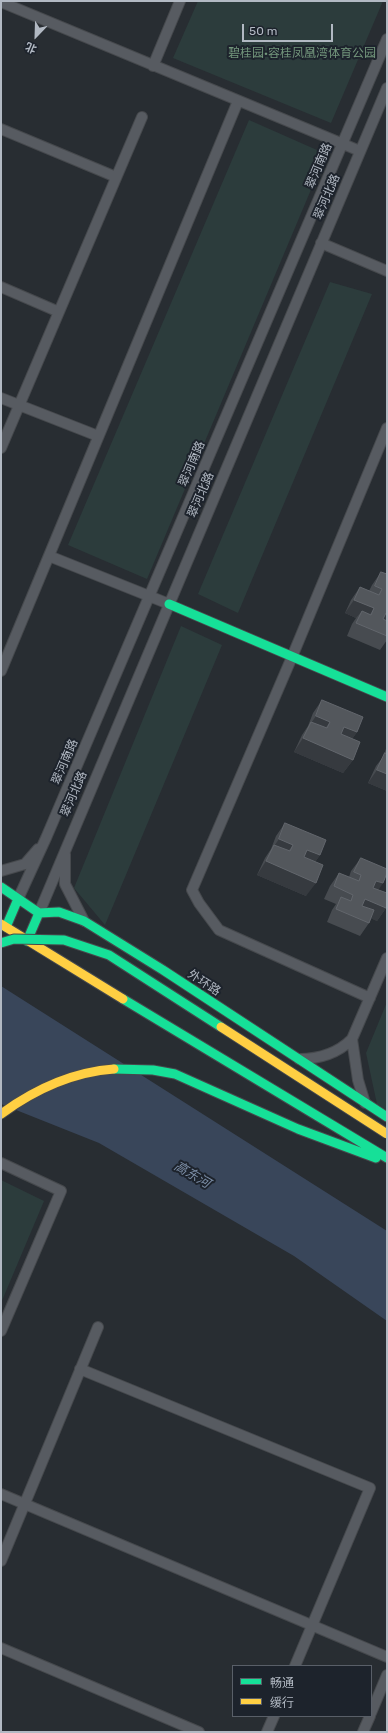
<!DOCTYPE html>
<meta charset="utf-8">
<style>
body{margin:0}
#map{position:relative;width:388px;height:1733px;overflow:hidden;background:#282d32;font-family:Rubik,"Noto Sans SC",sans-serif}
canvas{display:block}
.frame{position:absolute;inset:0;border:2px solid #b2b9c3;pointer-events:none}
.legend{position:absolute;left:232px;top:1665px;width:140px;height:52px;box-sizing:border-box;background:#1d232c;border:1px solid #595f68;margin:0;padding:5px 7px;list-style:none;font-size:12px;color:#b2b9c3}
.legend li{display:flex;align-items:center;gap:8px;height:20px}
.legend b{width:20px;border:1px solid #595f68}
.north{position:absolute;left:16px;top:16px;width:40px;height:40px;-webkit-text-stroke:3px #1d232c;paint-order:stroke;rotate:203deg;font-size:11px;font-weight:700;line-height:16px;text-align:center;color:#b2b9c3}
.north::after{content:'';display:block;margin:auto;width:14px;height:18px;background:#b2b9c3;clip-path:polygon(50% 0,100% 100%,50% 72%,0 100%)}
.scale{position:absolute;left:242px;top:24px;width:91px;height:18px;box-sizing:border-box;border:2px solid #b2b9c3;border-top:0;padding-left:5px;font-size:12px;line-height:14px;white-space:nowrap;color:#b2b9c3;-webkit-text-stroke:3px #1d232c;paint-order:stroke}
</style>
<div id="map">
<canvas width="388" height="1733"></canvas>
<div class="frame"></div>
<ul class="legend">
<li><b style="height:5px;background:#16e098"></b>畅通</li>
<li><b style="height:5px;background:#ffcf43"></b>缓行</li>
</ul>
<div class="north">北</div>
<div class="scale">50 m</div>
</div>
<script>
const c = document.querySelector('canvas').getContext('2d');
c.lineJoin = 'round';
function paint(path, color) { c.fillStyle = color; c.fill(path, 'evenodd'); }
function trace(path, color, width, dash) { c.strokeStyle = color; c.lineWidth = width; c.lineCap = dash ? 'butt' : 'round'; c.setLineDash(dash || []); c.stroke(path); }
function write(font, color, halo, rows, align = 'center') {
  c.font = font + ' Rubik,"Noto Sans SC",sans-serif'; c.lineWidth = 4; c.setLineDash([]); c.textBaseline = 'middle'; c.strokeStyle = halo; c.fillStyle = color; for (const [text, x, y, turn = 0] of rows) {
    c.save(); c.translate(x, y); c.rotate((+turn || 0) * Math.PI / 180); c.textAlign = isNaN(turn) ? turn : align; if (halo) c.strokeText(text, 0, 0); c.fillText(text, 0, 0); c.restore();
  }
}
const green = new Path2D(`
 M198,1H383L331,123L173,58Z
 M249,120L326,154L147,579L68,545Z
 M330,282L372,294L238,613L198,594Z
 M181,626L222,645L105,925L74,888Z
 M387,1002V1110L377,1104L366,1053Z
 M1,1180L44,1201L1,1303Z`);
const water = new Path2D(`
 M1,986L387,1231V1321L294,1256L99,1143L1,1104Z`);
const street = new Path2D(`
 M1,2L360,151
 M153,66L180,1
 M1,129L116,177
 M321,243L387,271
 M1,287L59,312
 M1,398L98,436
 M1,448L142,117
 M49,556L169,604
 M1,671L238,101
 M65,854V884L84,921
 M1,871L25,864L38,849
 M18,899L46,838L387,39
 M39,913L387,88
 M370,998L219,930L199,903L192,890L292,657L387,428
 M299,1059C319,1059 338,1053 352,1039
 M365,1103L358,1080L352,1039L387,958
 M1,1163L61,1191L1,1331
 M80,1369L370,1488L295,1666
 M1,1494L387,1657
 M1,1561L98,1327
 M1,1648L199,1732
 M371,1713L387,1675
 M267,1732L274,1716
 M363,1732L370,1716`);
const fast = new Path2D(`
 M169,604L387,697
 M1,887L39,913L59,912L84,921L163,970L387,1117
 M6,927L18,899
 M27,941L39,913
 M123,999L387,1158
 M114,1069L153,1070L175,1074L298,1129L376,1158`);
const slow = new Path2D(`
 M1,924L123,999
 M1,1114C34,1090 72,1072 114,1069`);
const fastBridge = new Path2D(`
 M1,943L14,939L64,940L109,955L221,1027`);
const slowBridge = new Path2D(`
 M221,1027L387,1134`);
const wall = new Path2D(`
 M381,572L387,574V640L380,650L347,636L352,624L356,618L345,613L351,600L360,587L369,591L372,585Z
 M322,700L357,732L352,739L353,760L343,773L294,752L302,735L308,726L313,713Z
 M387,746V791L368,783L376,766L383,757Z
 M285,823L320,855L315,862L306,896L257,875L265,858L271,849L276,836Z
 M361,858L378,890L386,908L377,921L371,918L369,923L360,936L327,922L332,910L336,904L324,899L330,886L339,873L349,877L351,871Z`);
const shadedWall = new Path2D(`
 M354,600L374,608L365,622L362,611L356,618L345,613Z
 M386,613L387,614V630L377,626Z
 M316,716L330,722L320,735L309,726Z
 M344,727L357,732L348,745L335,740Z
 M303,738L353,760L343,773L294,752Z
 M377,770L387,774V791L368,783Z
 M279,839L293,845L283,858L272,849Z
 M307,850L320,855L311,868L298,863Z
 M266,861L316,883L306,896L257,875Z
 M376,881L383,883L374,897L366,894Z
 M365,899L386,908L377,921L356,912Z`);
const building = new Path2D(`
 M381,572L387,574V614L386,613L383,619L387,621V636L356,623L362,611L371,615L374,608L354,600L360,587L379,595L382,589L375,586Z
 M322,700L363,717L357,732L344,727L341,734L360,742L353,760L303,738L311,722L327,728L330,722L316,716Z
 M385,753L387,754V774L377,770Z
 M285,823L326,840L320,855L307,850L304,857L323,865L316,883L266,861L274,845L290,851L293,845L279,839Z
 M361,858L387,869V873L383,883L376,881L373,888L387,893V905L386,908L365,899L362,906L374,910L369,923L336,909L341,897L351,901L353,895L334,886L339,873L359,881L361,875L354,872Z`);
const parkNames = [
 ["碧桂园·容桂凤凰湾体育公园",302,54]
];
const streetNames = [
 ["翠河南路",319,166,-67],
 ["翠河北路",327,197,-67],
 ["翠河南路",192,464,-67],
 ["翠河北路",201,495,-67],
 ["翠河南路",65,762,-67],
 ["翠河北路",74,794,-67],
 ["外环路",204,983,33]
];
const waterNames = [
 ["高东河",192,1175,31]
];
paint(green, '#2c3c3c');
paint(water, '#39465a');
trace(street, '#46494d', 12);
trace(fast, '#46494d', 11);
trace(slow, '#46494d', 11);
trace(street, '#575b61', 10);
trace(fast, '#16e098', 9);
trace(slow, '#ffcf43', 9);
trace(fastBridge, '#46494d', 11, []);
trace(slowBridge, '#46494d', 11, []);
trace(fastBridge, '#16e098', 9);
trace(slowBridge, '#ffcf43', 9);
paint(wall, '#474b50');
paint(shadedWall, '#363a3f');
paint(building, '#53575c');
trace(building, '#62666c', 1);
write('12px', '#73967c', '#1d232c', parkNames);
write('12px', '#b2b9c3', '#1d232c', streetNames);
write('italic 13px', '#7d8fa8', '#1d232c', waterNames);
</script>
